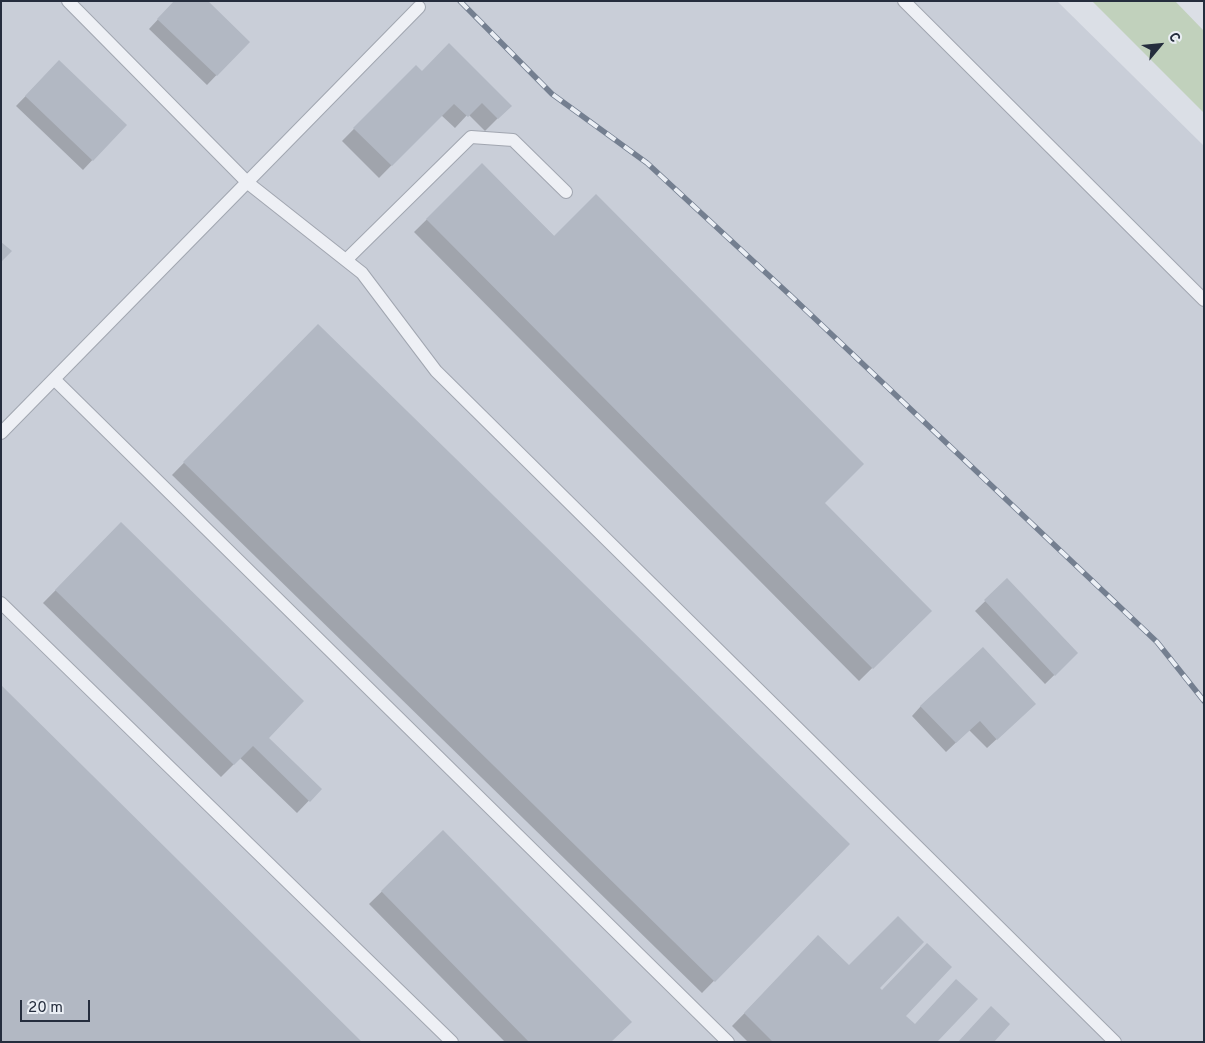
<!DOCTYPE html>
<meta charset="utf-8">
<style>
body{margin:0}
#map{position:relative;width:1205px;height:1043px;overflow:hidden;background:#dbdfe6;font-family:Overpass,sans-serif}
canvas{display:block}
.frame{position:absolute;inset:0;border:2px solid #252d3d;pointer-events:none}
.north{position:absolute;left:1135px;top:20px;width:50px;height:50px;-webkit-text-stroke:4px #eaeef4;paint-order:stroke;rotate:62deg;font-size:14px;font-weight:700;line-height:20px;text-align:center;color:#252d3d}
.north::after{content:'';display:block;margin:auto;width:18px;height:22px;background:#252d3d;clip-path:polygon(50% 0,100% 100%,50% 72%,0 100%)}
.scale{position:absolute;left:20px;top:1000px;width:70px;height:22px;box-sizing:border-box;border:2px solid #252d3d;border-top:0;padding-left:6px;font-size:15px;line-height:18px;white-space:nowrap;color:#252d3d;-webkit-text-stroke:4px #eaeef4;paint-order:stroke}
</style>
<div id="map">
<canvas width="1205" height="1043"></canvas>
<div class="frame"></div>
<div class="north">С</div>
<div class="scale">20 m</div>
</div>
<script>
const c = document.querySelector('canvas').getContext('2d');
c.lineJoin = 'round';
function paint(path, color) { c.fillStyle = color; c.fill(path, 'evenodd'); }
function trace(path, color, width, dash) { c.strokeStyle = color; c.lineWidth = width; c.lineCap = dash ? 'butt' : 'round'; c.setLineDash(dash || []); c.stroke(path); }
const built = new Path2D(`
 M1,1H1057L1204,146V1042H1Z`);
const green = new Path2D(`
 M1092,1H1175L1204,31V113Z`);
const shadow = new Path2D(`
 M175,1L248,42L207,85L149,29Z
 M416,66L422,72L510,106L485,131L468,114L455,128L441,115L379,178L342,141Z
 M50,71L125,125L83,170L16,106Z
 M482,165L824,503L930,611L859,681L414,232Z
 M318,326L848,844L702,993L172,475Z
 M121,524L267,738L320,789L297,813L240,758L221,777L43,603Z
 M1007,580L1077,653L1045,684L975,611Z
 M921,706L1025,713L987,748L969,730L946,752L912,716Z
 M443,832L610,1042H505L369,904Z
 M819,937L849,967L878,988L904,1016L936,1042H748L732,1026Z`);
const building = new Path2D(`
 M174,1H208L250,42L217,76L157,19Z
 M449,43L512,106L498,119L482,103L468,117L454,104L392,166L353,128L416,65L422,71Z
 M59,60L127,125L93,161L25,96Z
 M482,163L554,236L596,194L864,464L825,503L932,611L873,669L426,219Z
 M1,242L12,251L1,262Z
 M318,324L850,844L715,982L183,462Z
 M121,522L304,701L269,738L322,789L310,802L253,746L234,765L55,590Z
 M1007,578L1078,653L1055,676L984,600Z
 M983,647L1036,704L997,740L980,721L956,743L920,706Z
 M1,685L362,1042H1Z
 M443,830L632,1022L611,1042H529L381,891Z
 M898,916L924,942L880,988L882,990L927,943L952,967L906,1016L915,1024L956,979L978,999L937,1042H773L744,1013L818,935L849,965Z
 M991,1006L1010,1024L994,1042H958Z`);
const service = new Path2D(`
 M68,1L248,183L362,273L436,371L1115,1042
 M904,1L1204,300
 M346,260L471,137L513,140L566,192
 M55,380L728,1042
 M1,433L419,7
 M1,603L452,1042`);
const rail = new Path2D(`
 M460,1L552,94L647,163L791,296L1157,642L1204,701`);
paint(built, '#c9ced8');
paint(green, '#c1d1bc');
paint(shadow, '#0003');
paint(building, '#b2b8c3');
trace(service, '#a1a6b0', 14);
trace(service, '#eef0f5', 12);
trace(rail, '#747f90', 5.5);
trace(rail, '#eaeef4', 4, [11]);
</script>
